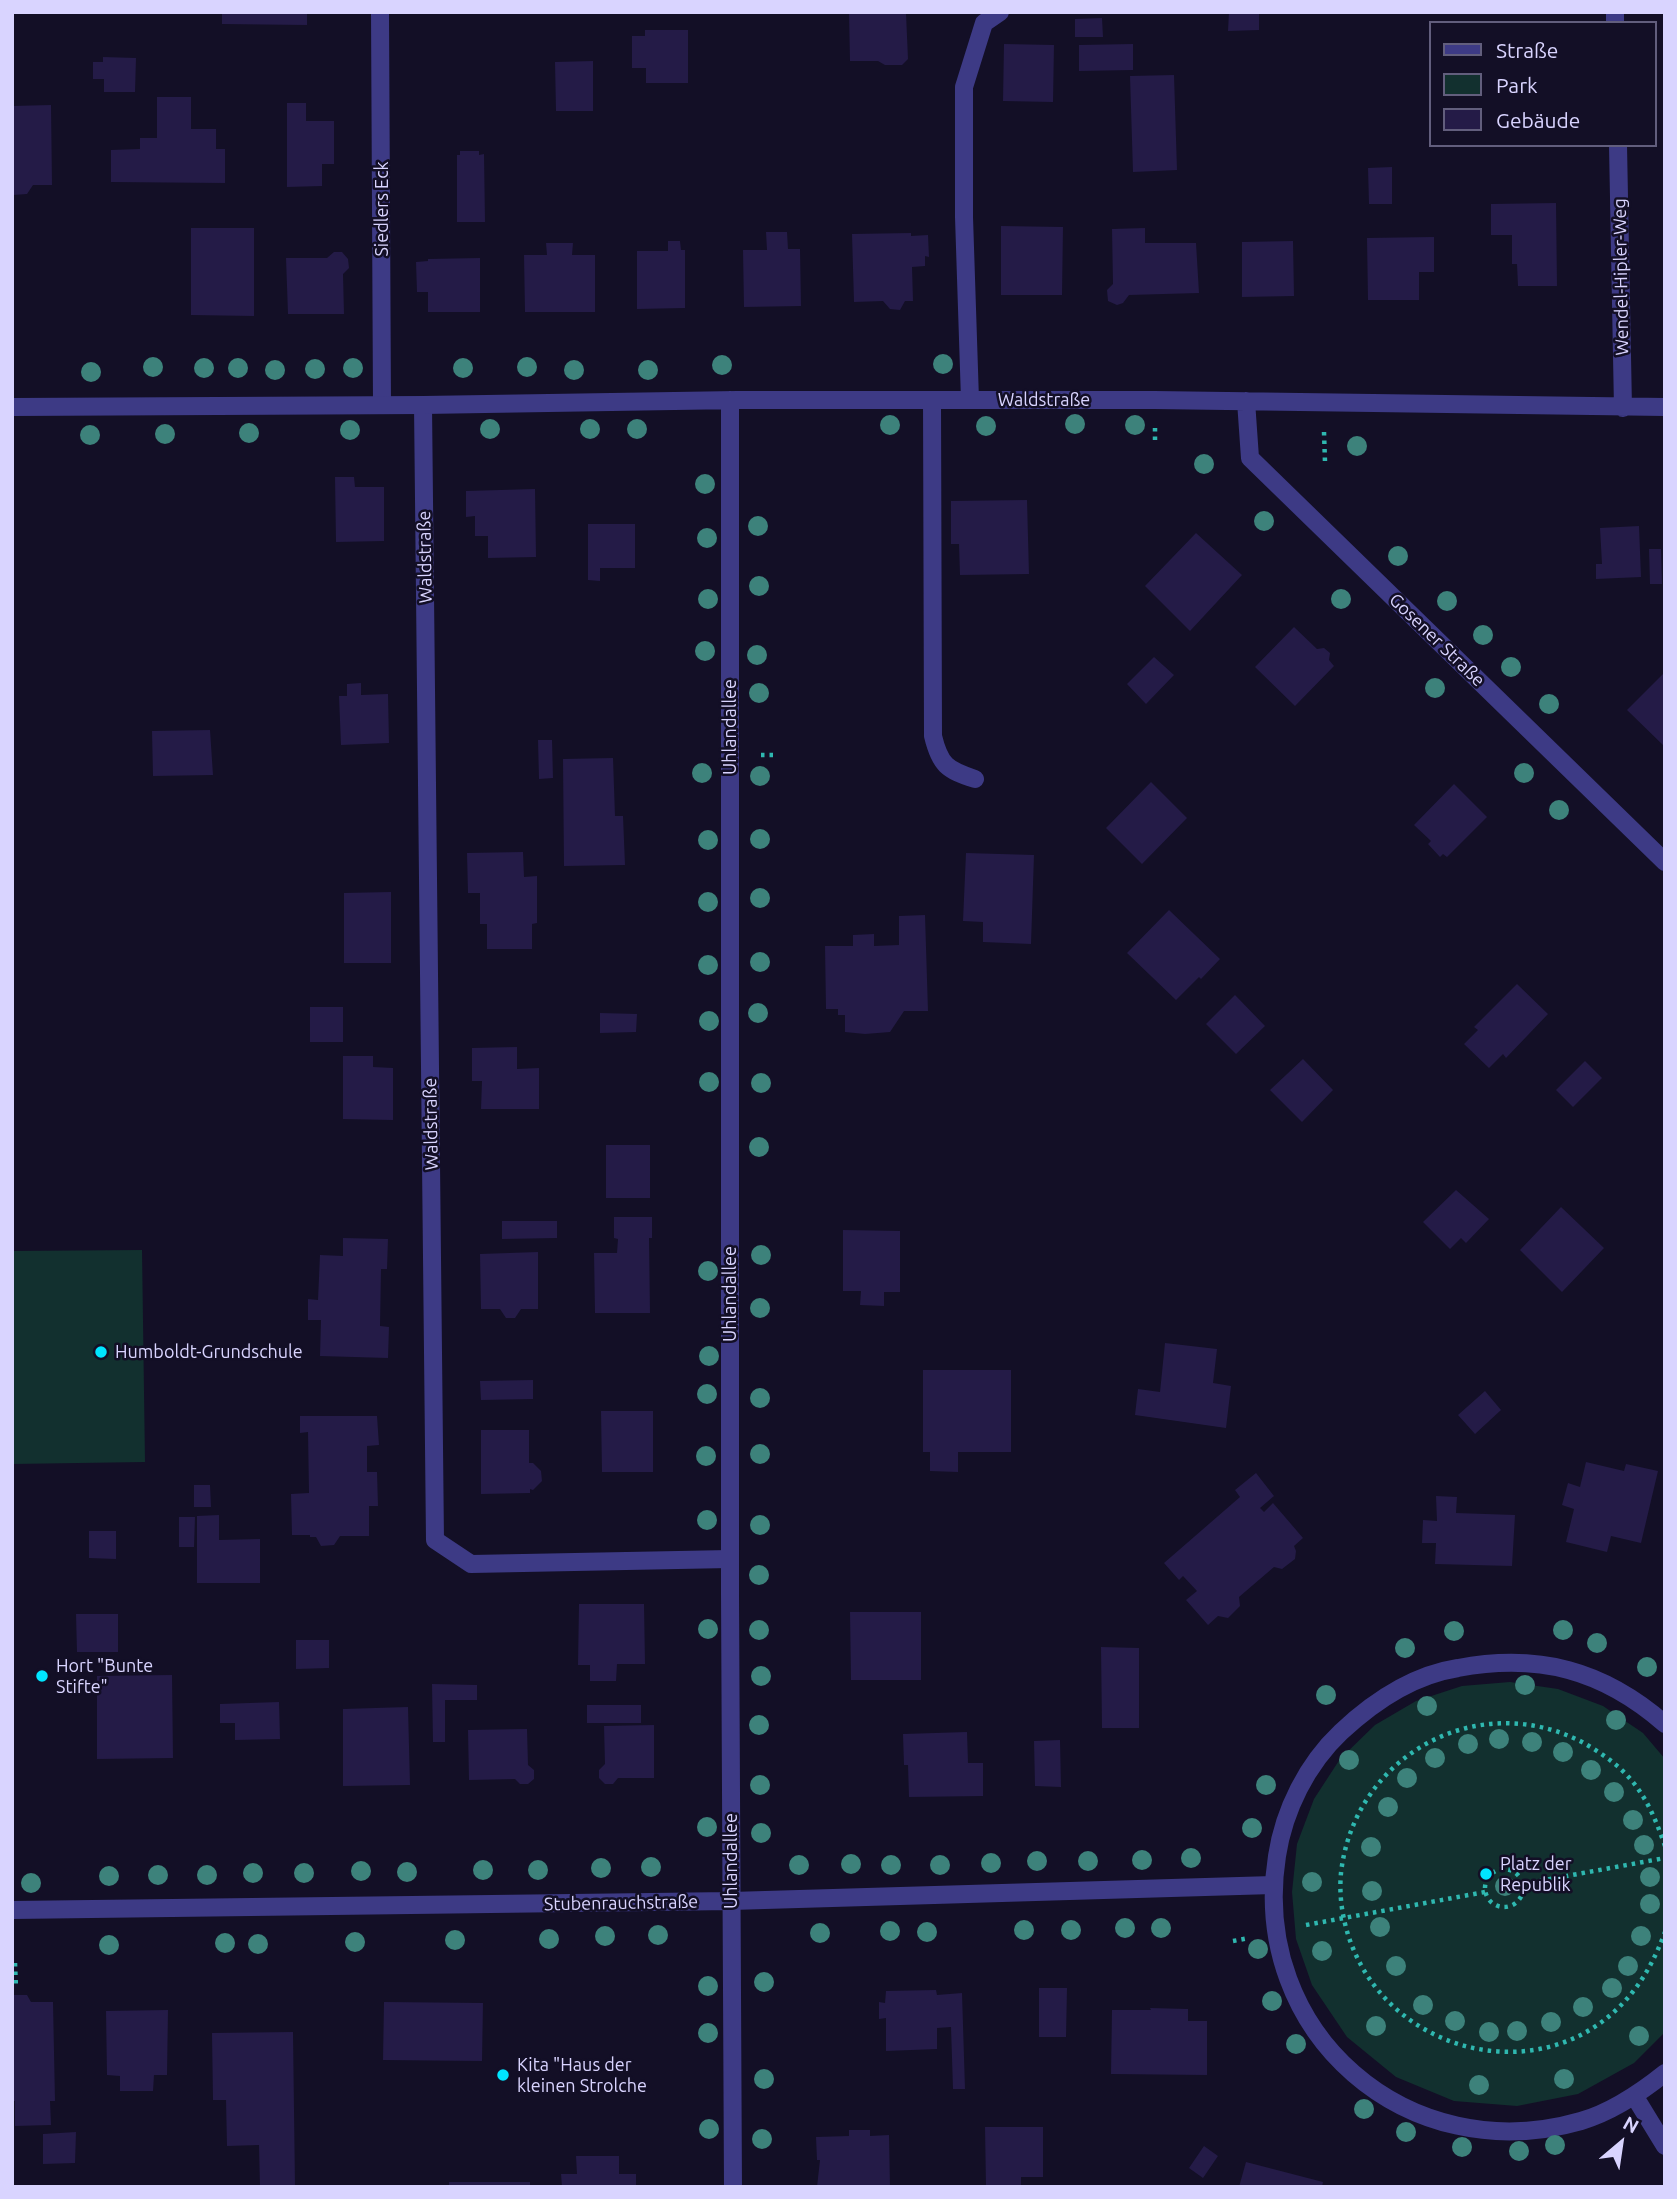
<!DOCTYPE html>
<meta charset="utf-8">
<style>
body{margin:0}
#map{position:relative;width:1677px;height:2199px;overflow:hidden;background:#130f26;font-family:Ubuntu,sans-serif}
canvas{display:block}
.frame{position:absolute;inset:0;border:14px solid #d9d4ff;pointer-events:none}
.legend{position:absolute;left:1429px;top:21px;width:228px;height:126px;box-sizing:border-box;background:#130f26;border:2px solid #625e7d;margin:0;padding:9px 12px;list-style:none;font-size:21px;color:#d9d4ff}
.legend li{display:flex;align-items:center;gap:14px;height:35px}
.legend b{width:35px;border:2px solid #625e7d}
.north{position:absolute;left:1586px;top:2108px;width:70px;height:70px;-webkit-text-stroke:5px #130f26;paint-order:stroke;rotate:29deg;font-size:19px;font-weight:700;line-height:28px;text-align:center;color:#d9d4ff}
.north::after{content:'';display:block;margin:auto;width:24px;height:32px;background:#d9d4ff;clip-path:polygon(50% 0,100% 100%,50% 72%,0 100%)}
</style>
<div id="map">
<canvas width="1677" height="2199"></canvas>
<div class="frame"></div>
<ul class="legend">
<li><b style="height:9px;background:#3d3a85"></b>Straße</li>
<li><b style="height:19px;background:#12302f"></b>Park</li>
<li><b style="height:19px;background:#241b47"></b>Gebäude</li>
</ul>
<div class="north">N</div>
</div>
<script>
const c = document.querySelector('canvas').getContext('2d');
c.lineJoin = 'round';
function paint(path, color) { c.fillStyle = color; c.fill(path, 'evenodd'); }
function trace(path, color, width, dash) { c.strokeStyle = color; c.lineWidth = width; c.lineCap = dash ? 'butt' : 'round'; c.setLineDash(dash || []); c.stroke(path); }
function write(font, color, halo, rows, align = 'center') {
  c.font = font + ' Ubuntu,sans-serif'; c.lineWidth = 5; c.setLineDash([]); c.textBaseline = 'middle'; c.strokeStyle = halo; c.fillStyle = color; for (const [text, x, y, turn = 0] of rows) {
    c.save(); c.translate(x, y); c.rotate((+turn || 0) * Math.PI / 180); c.textAlign = isNaN(turn) ? turn : align; if (halo) c.strokeText(text, 0, 0); c.fillText(text, 0, 0); c.restore();
  }
}
const green = new Path2D(`
 M142,1250L145,1462L12,1464V1251Z
 M1510,1682L1558,1689L1603,1706L1643,1733L1665,1759V2032L1634,2063L1578,2094L1517,2106L1454,2101L1396,2077L1347,2037L1312,1985L1296,1939L1292,1892L1297,1844L1314,1799L1340,1759L1375,1725L1416,1701L1462,1686Z`);
const building = new Path2D(`
 M222,12H307V25L222,24Z
 M849,12L906,13L908,59L902,65H885L878,61H850Z
 M1229,12H1259V30L1228,31Z
 M1102,18L1103,37H1075V19Z
 M645,30H688V83H646V68H632V36H645Z
 M1004,44L1054,45L1053,102L1003,101Z
 M1133,44V70L1079,71V45Z
 M103,57L136,58L135,92H104V79H93V62H103Z
 M593,61V111H556L555,62Z
 M1174,75L1177,170L1133,172L1130,76Z
 M157,97H191V129H216V149H225V183L111,182V150L140,149V138H157Z
 M287,103H306V121H334V164H322V186L287,187Z
 M51,105L52,185H33L27,194L13,195L12,106Z
 M460,151H479V155L484,154L485,222H457V155H460Z
 M1392,167V204H1369L1368,168Z
 M1556,203L1557,286H1518L1517,264H1512V235H1491V204Z
 M1001,226L1063,227L1062,295H1001Z
 M191,228H254V316L191,315Z
 M1145,228V243H1196L1199,293L1129,295L1123,303L1117,305L1108,301L1107,290L1113,284L1112,229Z
 M766,232H787L788,249H800L801,306L744,307L743,250H767Z
 M911,233V236L928,235L929,257L925,256V266L912,267L913,301H905L900,310L890,309L883,301L854,302L852,234Z
 M1434,237V272H1419V300H1368L1367,238Z
 M668,241H680L681,250H685V308L637,309V251H668Z
 M1293,241L1294,296L1242,297V242Z
 M546,243H573L572,255H595V312H525L524,255H547Z
 M334,252H342L348,259L349,268L343,274L344,314H288L286,258H327Z
 M480,258V312H428V292H417L416,262L428,261V259Z
 M335,477H354L355,487H384V541L336,542Z
 M535,489L536,557L488,558V536H475V516L466,517V491Z
 M1027,500L1029,574L960,575L959,544H951V501Z
 M588,524H635V568H600V581L588,580Z
 M1639,526L1641,577L1596,579V564H1602L1600,528Z
 M1196,533L1242,575L1190,631L1145,586Z
 M1649,549H1661L1662,584H1650Z
 M1294,627L1317,649L1324,648L1330,653L1329,660L1334,666L1295,706L1255,667Z
 M1154,657L1174,675L1146,704L1127,684Z
 M1665,672V747L1627,710Z
 M361,683V695L388,694L389,743L341,745L339,696H347V684Z
 M210,730L213,775L153,776L152,731Z
 M538,740H552L553,778L539,779Z
 M613,758L615,816H623L625,865L564,866L563,759Z
 M1151,782L1187,818L1142,864L1106,828Z
 M1454,784L1487,817L1447,857L1443,854L1440,857L1428,844L1431,841L1414,825Z
 M523,852L524,877L537,876V923L532,924V949H487V924H480V893H468L467,853Z
 M966,853L1034,855L1031,944L983,942V922L963,921Z
 M391,892V963H344V893Z
 M1169,910L1220,959L1201,979L1199,977L1176,1000L1127,953Z
 M925,915L928,1011H904L890,1032L865,1034L845,1032V1015H838V1009H826L825,946H853V935L874,934V946L899,945V916Z
 M1517,984L1548,1014L1506,1058L1503,1054L1489,1068L1464,1044L1478,1030L1474,1027Z
 M1235,995L1265,1026L1236,1054L1206,1024Z
 M310,1007H343V1042H310Z
 M600,1013L637,1014L636,1032L600,1033Z
 M517,1047V1069L539,1068V1109H481L482,1081H472V1048Z
 M343,1056H373V1067L393,1068V1120L343,1119Z
 M1303,1059L1333,1090L1302,1122L1270,1090Z
 M1585,1061L1602,1078L1573,1107L1556,1090Z
 M606,1145H650V1198H606Z
 M1456,1190L1489,1219L1466,1243L1461,1238L1450,1249L1423,1222Z
 M1561,1207L1604,1248L1562,1292L1520,1250Z
 M614,1217H652V1238H649L650,1313H595L594,1253H617L618,1239L614,1238Z
 M502,1221H557V1238L502,1239Z
 M843,1230L900,1231V1292H884V1306L860,1305L861,1291H843Z
 M343,1238L388,1239L387,1269H381L380,1326L389,1327L388,1358L320,1356L321,1320H308V1299L318,1300L320,1255L343,1256Z
 M538,1252V1309H521L515,1318H506L500,1309H481L480,1254Z
 M1165,1343L1217,1349L1213,1383L1231,1386L1226,1428L1135,1415L1138,1389L1160,1392Z
 M923,1370H1011V1452H958V1472L930,1471V1452H923Z
 M533,1380V1399L481,1400L480,1381Z
 M1485,1391L1501,1410L1475,1434L1458,1415Z
 M601,1411H653V1472H602Z
 M300,1416H377L379,1445L367,1446V1472H377L378,1506H369V1536H340L334,1545L321,1546L316,1537H310V1535H292L291,1494L309,1493L308,1432L300,1433Z
 M481,1430H529V1463H533L541,1471L542,1481L533,1490L530,1489V1493L481,1494Z
 M1586,1462L1624,1471L1626,1464L1658,1471L1641,1543L1611,1536L1607,1552L1566,1542L1574,1509L1562,1505L1568,1483L1580,1487Z
 M1256,1473L1274,1496L1260,1508L1264,1512L1273,1503L1303,1538L1294,1546L1296,1551L1295,1559L1282,1569L1274,1567L1239,1597L1240,1606L1228,1618L1218,1616L1208,1625L1186,1600L1197,1591L1183,1576L1179,1580L1164,1563L1240,1497L1235,1490Z
 M194,1485H210L211,1507H194Z
 M1436,1496L1457,1497L1456,1513L1515,1515L1512,1566L1435,1564L1436,1543H1422L1423,1520L1437,1521Z
 M219,1515V1540L260,1539V1583H197V1516Z
 M179,1517H195L194,1547H179Z
 M89,1531H116V1559L89,1558Z
 M579,1604H644L645,1664H617L616,1681H590V1665H578Z
 M850,1612H921V1680H851Z
 M76,1614H118V1652H77Z
 M296,1640H329V1668L296,1669Z
 M1101,1647L1139,1648V1728H1102Z
 M172,1675L173,1758L97,1759V1676Z
 M432,1684L477,1685V1700H445V1742H433Z
 M279,1702L280,1739L235,1740V1723H220V1704Z
 M587,1705H641V1723H587Z
 M408,1707L410,1785L343,1786V1709Z
 M654,1725V1778H618L613,1784H605L599,1778V1770L605,1764L604,1726Z
 M527,1729L528,1765L534,1770V1779L528,1784H520L515,1779L469,1780L468,1730Z
 M967,1732L968,1763H983V1796L909,1797L908,1765H904L903,1734Z
 M1060,1740L1061,1787L1035,1786L1034,1741Z
 M1039,1988H1067L1066,2037H1039Z
 M936,1990L937,1995L962,1993L965,2089H953L951,2027L937,2028V2049L886,2051V2018L879,2019V2002L885,2003L886,1991Z
 M12,1995H27L31,2002H53L55,2101H50L51,2125L15,2126V2101H12Z
 M384,2002L483,2003L482,2061L383,2060Z
 M1150,2008L1188,2009V2021H1207V2075L1111,2074L1112,2010H1151Z
 M168,2010L167,2075H154L153,2091H120V2076L107,2075L106,2011Z
 M293,2032L295,2187H260L259,2145L227,2146L226,2100H213L212,2033Z
 M985,2127H1043V2177H1021V2187H986Z
 M849,2130H870V2136L889,2135L890,2187H817L820,2160H817L816,2137L849,2136Z
 M76,2132L75,2163L43,2164V2134Z
 M1204,2146L1218,2156L1203,2178L1189,2168Z
 M576,2156H619V2174H636V2187H562L561,2174H577Z
 M1246,2162L1323,2182L1322,2187H1239Z
 M449,2182H530V2187H449Z`);
const path = new Path2D(`
 M1155,428V441
 M1324,432L1325,462
 M761,755H777
 M1665,1846C1657,1823 1648,1800 1632,1781C1619,1765 1600,1752 1582,1742C1477,1688 1354,1756 1341,1873C1338,1904 1346,1938 1361,1965C1410,2055 1537,2083 1615,2011C1639,1989 1654,1962 1665,1932
 M1485 1888a19 19 0 1 1 38 0a19 19 0 1 1-38 0Z
 M1523,1884L1665,1858
 M1306,1925L1485,1892
 M1233,1941L1249,1938
 M15,1963L16,1988`);
const lane = new Path2D(`
 M380,12L382,405
 M932,400L933,736C940,765 947,770 975,779
 M970,400L964,217V87L984,23L1000,12
 M423,405L435,1540L471,1564L730,1559`);
const street = new Path2D(`
 M1615,12V23
 M1618,145L1623,408
 M730,400V1594L733,2187
 M1246,401L1250,458L1665,862
 M12,407L423,405L737,400H1154L1665,407
 M1665,1724C1603,1670 1539,1653 1458,1668C1413,1675 1373,1702 1341,1732C1307,1764 1284,1810 1277,1856C1249,2033 1408,2171 1581,2121C1612,2112 1640,2093 1665,2073
 M12,1910L731,1901L1273,1885
 M1635,2097L1665,2146`);
const trees = [
 [943,364],
 [722,365],
 [153,367],
 [527,367],
 [204,368],
 [238,368],
 [353,368],
 [463,368],
 [315,369],
 [275,370],
 [574,370],
 [648,370],
 [91,372],
 [1075,424],
 [890,425],
 [1135,425],
 [986,426],
 [490,429],
 [590,429],
 [637,429],
 [350,430],
 [249,433],
 [165,434],
 [90,435],
 [1357,446],
 [1204,464],
 [705,484],
 [1264,521],
 [758,526],
 [707,538],
 [1398,556],
 [759,586],
 [708,599],
 [1341,599],
 [1447,601],
 [1483,635],
 [705,651],
 [757,655],
 [1511,667],
 [1435,688],
 [759,693],
 [1549,704],
 [702,773],
 [1524,773],
 [760,776],
 [1559,810],
 [760,839],
 [708,840],
 [760,898],
 [708,902],
 [760,962],
 [708,965],
 [758,1013],
 [709,1021],
 [709,1082],
 [761,1083],
 [759,1147],
 [761,1255],
 [708,1271],
 [760,1308],
 [709,1356],
 [707,1394],
 [760,1398],
 [760,1454],
 [706,1456],
 [707,1520],
 [760,1525],
 [759,1575],
 [708,1629],
 [759,1630],
 [1563,1630],
 [1454,1631],
 [1597,1643],
 [1405,1648],
 [1647,1667],
 [761,1676],
 [1525,1685],
 [1326,1695],
 [1427,1706],
 [1616,1720],
 [759,1725],
 [1499,1739],
 [1532,1742],
 [1468,1744],
 [1563,1752],
 [1435,1758],
 [1349,1760],
 [1591,1770],
 [1407,1778],
 [760,1785],
 [1266,1785],
 [1614,1792],
 [1388,1807],
 [1633,1820],
 [707,1827],
 [1252,1828],
 [761,1833],
 [1644,1845],
 [1371,1847],
 [1191,1858],
 [1142,1860],
 [1037,1861],
 [1088,1861],
 [991,1863],
 [851,1864],
 [799,1865],
 [891,1865],
 [940,1865],
 [651,1867],
 [601,1868],
 [483,1870],
 [538,1870],
 [361,1871],
 [407,1872],
 [253,1873],
 [304,1873],
 [158,1875],
 [207,1875],
 [109,1876],
 [1650,1877],
 [1312,1882],
 [31,1883],
 [1505,1886],
 [1372,1891],
 [1650,1904],
 [1380,1927],
 [1125,1928],
 [1161,1928],
 [1024,1930],
 [1071,1930],
 [890,1931],
 [927,1932],
 [820,1933],
 [658,1935],
 [605,1936],
 [1641,1936],
 [549,1939],
 [455,1940],
 [355,1942],
 [225,1943],
 [258,1944],
 [109,1945],
 [1258,1949],
 [1322,1951],
 [1396,1966],
 [1628,1966],
 [764,1982],
 [708,1986],
 [1612,1988],
 [1272,2001],
 [1423,2005],
 [1583,2007],
 [1455,2021],
 [1551,2022],
 [1376,2026],
 [1517,2031],
 [1489,2032],
 [708,2033],
 [1639,2036],
 [1296,2044],
 [764,2079],
 [1564,2079],
 [1479,2085],
 [1364,2109],
 [709,2129],
 [1406,2132],
 [762,2139],
 [1555,2145],
 [1462,2147],
 [1519,2151]
];
const markers = [
 [101,1352,7,"#00e5ff"],
 [42,1676,7,"#00e5ff"],
 [1486,1874,7,"#00e5ff"],
 [503,2075,7,"#00e5ff"]
];
const streetNames = [
 ["Siedlers Eck",382,209,-90],
 ["Wendel-Hipler-Weg",1621,277,-91],
 ["Waldstraße",1044,400],
 ["Waldstraße",425,557,-91],
 ["Gosener Straße",1437,640,44],
 ["Uhlandallee",730,727,-90],
 ["Waldstraße",431,1124,-91],
 ["Uhlandallee",730,1294,-90],
 ["Uhlandallee",731,1861,-90],
 ["Stubenrauchstraße",621,1903,-1]
];
const poiNames = [
 ["Humboldt-Grundschule",115,1352],
 ["Hort \"Bunte",56,1666],
 ["Stifte\"",56,1687],
 ["Platz der",1500,1864],
 ["Republik",1500,1885],
 ["Kita \"Haus der",517,2065],
 ["kleinen Strolche",517,2086]
];
paint(green, '#12302f');
paint(building, '#241b47');
trace(path, '#2fb8b0', 4.5, [3.5, 5]);
trace(lane, '#3d3a85', 18);
trace(street, '#3d3a85', 18);
c.fillStyle = '#3d827b';
for (const [x, y] of trees) { c.beginPath(); c.arc(x, y, 10, 0, 2 * Math.PI); c.fill(); }
for (const [x, y, r, color] of markers) { const dot = new Path2D(); dot.arc(x, y, r, 0, 2 * Math.PI); c.fillStyle = color; c.fill(dot); trace(dot, '#130f26', 2.5); }
write('18px', '#d9d4ff', '#130f26', streetNames);
write('18px', '#d9d4ff', '#130f26', poiNames, 'left');
</script>
